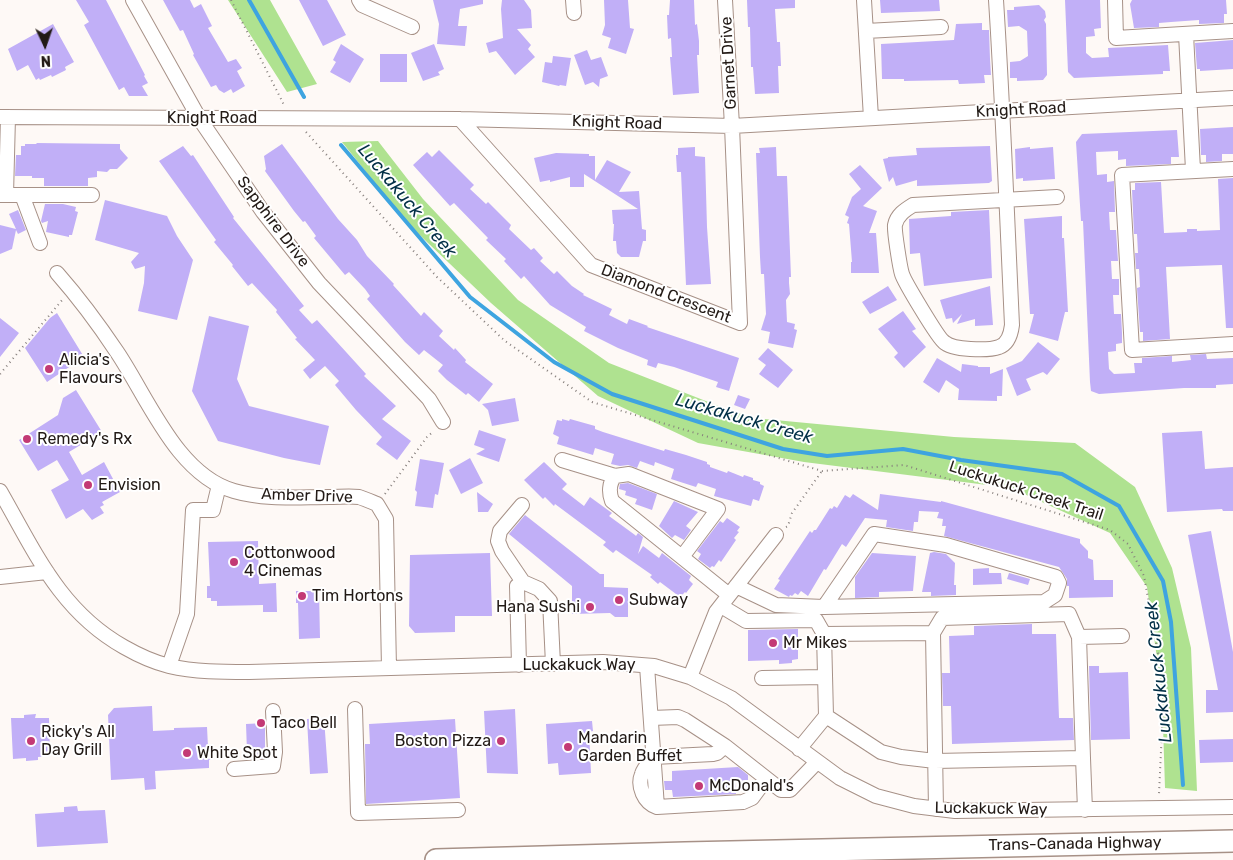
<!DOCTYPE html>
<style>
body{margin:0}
#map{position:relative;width:1233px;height:860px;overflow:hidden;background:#fef9f6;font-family:Rubik,sans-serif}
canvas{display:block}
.north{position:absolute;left:20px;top:20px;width:50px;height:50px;-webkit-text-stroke:4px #fff;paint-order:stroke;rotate:177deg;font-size:14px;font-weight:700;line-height:20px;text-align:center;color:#221a16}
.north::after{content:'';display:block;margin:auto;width:18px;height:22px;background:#221a16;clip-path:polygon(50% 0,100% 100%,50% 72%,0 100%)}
</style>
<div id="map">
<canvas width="1233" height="860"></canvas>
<div class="north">N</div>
</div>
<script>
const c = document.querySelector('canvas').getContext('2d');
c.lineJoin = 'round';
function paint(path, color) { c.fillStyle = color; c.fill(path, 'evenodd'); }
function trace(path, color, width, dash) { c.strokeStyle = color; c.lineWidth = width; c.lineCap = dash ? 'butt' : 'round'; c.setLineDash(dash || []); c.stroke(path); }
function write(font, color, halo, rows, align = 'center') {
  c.font = font + ' Rubik,sans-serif'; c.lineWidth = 4; c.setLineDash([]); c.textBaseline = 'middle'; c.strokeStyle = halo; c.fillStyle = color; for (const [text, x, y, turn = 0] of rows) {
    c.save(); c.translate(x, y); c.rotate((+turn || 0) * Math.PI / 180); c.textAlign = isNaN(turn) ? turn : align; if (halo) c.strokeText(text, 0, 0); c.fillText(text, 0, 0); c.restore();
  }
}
const green = new Path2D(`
 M228,0H270L317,84L287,92Z
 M378,141L423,199L518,300L609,363L721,407L754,418L954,437L1075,443L1135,487L1172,568L1191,648L1197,791L1165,788L1162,694L1147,587L1110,533L1011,488L804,462L698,443L598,396L491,303L407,223L342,142Z`);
const stream = new Path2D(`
 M249,0L304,97
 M341,145L470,297L554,362L612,394L783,449L827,456L903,449L961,460L1062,474L1119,506L1163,581L1171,622L1183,785`);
const building = new Path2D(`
 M76,0H106L145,75L144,76L148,83L142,86L148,96H129L124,87L119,90L84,25L89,22Z
 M163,0H190L194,8L201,4L212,26L208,28L228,62L236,59L242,68L237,71L245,86L233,93L231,89L224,93L219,90L216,85L211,87L193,55L194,54L183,30L180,31Z
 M299,0H327L346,35L323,46Z
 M433,0H483V4L460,9L458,26H467L465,46L437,44L439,24Z
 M502,0H524L531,10L532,28L517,29L531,45L528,49L535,57L515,75L496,51L489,53L486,43L503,38L501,9Z
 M604,0H628L630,28L634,29L626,54L608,48L611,38L602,35L605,25Z
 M670,0H694L695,25L697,24L699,41V55H697L699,93L673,95L670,57H672L671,38L668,39L667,15H669Z
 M747,0H795V8L775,9L777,42H780L781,66H778L779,93L755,94L753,67H751L750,27H748Z
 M880,0H939L940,11L881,13Z
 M1065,0H1100L1101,28L1094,29L1095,36L1086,37V53L1092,58L1109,57L1108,48L1168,45L1170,71H1163V74L1074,78L1068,72Z
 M1132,0H1226L1227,14H1224V23L1199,24V20L1171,22L1159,23V27L1134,28L1130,4Z
 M1039,5L1045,11L1046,17L1044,20L1046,24L1047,75L1043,80L1017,81V78H1010V62L1020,61L1028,56L1027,31L1019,26L1008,27L1007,10H1014V7Z
 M982,23V30H989L990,59L991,75H984L985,83L959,84L958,80L904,81V79H882L881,44L954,40L956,24Z
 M53,24L74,62L65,67L66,70L52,77L51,75L40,80L39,78L36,80L28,65L17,71L8,49Z
 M1233,40V69L1200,71V69H1197L1195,43Z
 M341,44L364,59L350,83L330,72L336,62L333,60Z
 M434,44L444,69L438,72L440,75L423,81L411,53Z
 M587,50L591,60L601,57L608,76L600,79L599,87L593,82L585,85L574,55Z
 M380,54H407V82H380Z
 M553,56L571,58L566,86L560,85L559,86L542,82L545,62L552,63Z
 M1233,127V154H1222V161L1206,162V155H1201L1200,129Z
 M1177,130L1179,157H1171V164L1126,166V159L1118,160V151L1096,152L1097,175L1107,174V182L1114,181L1115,212H1109L1110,230H1116L1118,261H1111L1112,279H1119V295H1113L1114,314H1121L1122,333V343L1116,344V351L1108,352L1109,369L1114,374L1135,373L1134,363H1142V358L1172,356V362L1191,360L1190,355L1206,354L1207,359L1233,358V384L1216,385V388H1184L1099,394L1091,391L1090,382L1083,221H1081L1076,142L1082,134Z
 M36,143L120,144V149L128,158L117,169H110L107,172L97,171V177L88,178V186H44V178H32V176H15L16,155H21V146H25V144H37Z
 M282,144L338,219L357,240L367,256L394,284L393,285L421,316L424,312L443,331L439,336L454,350L455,348L466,360L465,362L493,384L479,402L468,393L466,395L447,380L438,371L443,365L424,350L419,355L405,342L367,299L370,296L365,289L349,272L345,275L314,238L316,236L305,221L303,222L294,211L265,171L266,169L264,156Z
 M183,146L191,156L193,155L234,217L233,218L304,306L299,310L312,324L317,320L366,374L364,376L396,406L382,419L411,441L397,460L376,444L382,437L356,410L335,385L339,381L325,366L310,379L303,370L315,360L295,339L297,338L276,312L277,310L252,283L248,286L232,266L233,265L214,242L216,240L159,161Z
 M990,146L992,181L989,183L917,186V180L896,186L893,177L889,182L883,159L888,158V157L917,155L916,148Z
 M695,147V156L705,157L707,227L711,284L686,285L681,172H677L676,155H678V148Z
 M776,147L777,176H787L791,277H789V283L790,294L786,300L787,322L795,324L794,329L797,330L793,348L768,343L770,332L761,330L766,314L764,274H761L760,257L756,153H760L759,148Z
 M1030,147V149L1053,147L1055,179L1023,181V178L1016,179L1015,149Z
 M439,150L474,185L470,189L486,204L488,202L511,225L509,229L531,250L534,248L543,258L540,261L554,274L557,271L572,286L584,294L583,295L612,309L609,315L627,324L629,319L648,326L647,327L739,358L729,391L716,387L718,382L674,367L658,363L656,368L647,365L648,360L618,348L584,331L586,327L550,305L524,276L521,279L504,261L506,259L486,240L488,238L454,203L450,206L413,165L427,152L432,157Z
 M556,153L589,154V156H595V180L607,160L631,172L619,192L639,191L642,229L646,230V241H643L639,257H621L617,253L616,241H613L614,224H613L612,210L638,209L584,174V187H570V177L550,182V180L540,182L534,158Z
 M860,165L882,188L863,206L877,211L869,233H876L879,273H851V262H852L849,224L847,223L849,217L845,215L852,197L861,189L849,174Z
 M1233,178V328H1226L1222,265L1166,267L1170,339L1143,341V332H1140L1137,288L1140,287L1139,269H1136L1135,253H1138L1137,234H1134L1132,190H1135V183L1161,182L1164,233L1187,232V229H1197V231L1220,230L1218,179Z
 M105,200L167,216L177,236L193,260L177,320L138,311L144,283L145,266L135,269L131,262L139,253L95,240Z
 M45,204H63L76,207L75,211L78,212L72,235H69V237L46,232L48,221L42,223L41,221Z
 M18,210L26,230L18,234L16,230L12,249L0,254V225L16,229L9,214Z
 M989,210L992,278L924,286L920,253L910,254L909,219L951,216V212Z
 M1062,216V238H1064L1068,312H1065L1058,341L1029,333L1034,314H1030L1024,219Z
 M888,286L897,300L870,314L862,302Z
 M990,286L993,325L975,326V319L957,324L962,314L953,323L952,318L946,319L940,300Z
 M903,311L916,329L912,331L926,347L904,368L894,357L898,353L878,329Z
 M57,313L84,357L47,382L25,348L50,318Z
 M209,316L249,326L237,379L249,406L329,426L320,465L284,458L218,441L192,391Z
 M0,318L19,333L0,357Z
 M1038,342L1060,359L1047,375L1043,372L1026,379L1031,390L1017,396L1006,368L1022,361Z
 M768,348L793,370L778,388L759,374L766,365L758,359Z
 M937,358L961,372L962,364L978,366V367H990V374L1003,369L1002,396H997V401L958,400L959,389L946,380L939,393L923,382Z
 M76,390L102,432L69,452L82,475L104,462L120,492L102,502L104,505L100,507L104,513L92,520L83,509L66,519L51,490L69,480L57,460L38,471L19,440L58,415L63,398Z
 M738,395L750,399L745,409L734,405Z
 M515,398L519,421L492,426L488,410L482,404Z
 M562,419L569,421L570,419L595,426V429L603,432L664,451L665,449L686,455L707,462V464L710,465V467L727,473L728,471L743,477L744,475L753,478V480L760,482V484L764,486L759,501L753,499L751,506L714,496L716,489L698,483L696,487L671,479L674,469L655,462L654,466L640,461L637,468L628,465L620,466L611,464L614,454L595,448L593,455L557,444L559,437L553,434L557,420L562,421Z
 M479,430L506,439L499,462L476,454L485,449L474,445Z
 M1202,431L1205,469L1233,467V511H1223L1222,509L1167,512L1162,433Z
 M470,458L483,483L461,494L449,470Z
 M420,459L444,463L438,495L435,494L433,508L415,506L417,492L415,490Z
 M544,462L567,484L562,489L584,506L590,497L612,513L609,516L635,535L636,536L638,533L643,537L638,554L643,546L659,558L662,553L691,576L689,580L693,584L686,593L685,592L680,597L660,582L658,584L650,577L652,575L616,550L613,553L603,545L606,542L555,504L554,506L545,497L543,499L524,480Z
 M628,483L657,494L652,510L635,504L637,499L625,495L626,491L619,489L620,484Z
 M477,492L493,504L488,512H478Z
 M853,494L878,510L880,494L941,502V501L1080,539V543L1088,551V558L1093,560L1094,580H1113V597L1069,598V586H1067V579L1059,567L944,536L946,526H942L943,519L937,518L939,512L919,511L918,522H914L913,531L886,527L887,520L865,518L846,547L842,544L826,570L824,569L808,596L801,591L798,595L795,593L792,596L790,595L789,597L774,589L780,580L778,579L810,531L812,533L814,530H816L830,508L832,509L834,506L837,508L845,495L850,498Z
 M674,501L698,512L686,526L691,530L684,540L675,535L672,538L659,526Z
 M525,515L600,574H604V587L628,588V617H615L610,613L572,614V586L509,534Z
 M727,518L740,527L737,531L739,532L734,538L736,540L721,562L719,560L714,567L712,566L710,568L698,559L701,554L697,551L720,521L723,523Z
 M1211,531L1233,652V712L1206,713V690H1218L1188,535Z
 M258,541L259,584L276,583L277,612H263V605L217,606V601H211V598H207V586H210L208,542Z
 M934,552L946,554L955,563L954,585H956V595L931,596V592H922L930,553Z
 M490,553L492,616H455V632L415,633L409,626L410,555Z
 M872,553L916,556L913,591L879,592V597L855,598V577Z
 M989,568V573H1001L1002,584L973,585V569Z
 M1009,573L1030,579L1028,585L1007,579Z
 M296,591H319L320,638L299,639L298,603H296Z
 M1032,624V634H1056L1059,718H1073L1074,740L952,744L951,706H943L942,673H950L949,636L974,635V626Z
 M798,629V659L792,660V663L779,664V660L748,661V630Z
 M1089,666H1099V673L1128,672L1130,739L1091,740Z
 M152,706L153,731L174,730V728L207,727L208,747H213L214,759L209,760V768L155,771L156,789L145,790L144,778L111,780L108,715L114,708Z
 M515,709L518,774L487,773L484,711Z
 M36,714L35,718H49L50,756L38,757V760L26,761V758L13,759L11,718H24V715Z
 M324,718L328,773L310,774L307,719Z
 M455,719L460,798L366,804L365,744H370L369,724Z
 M592,721L593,731L589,732L591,773L559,775L558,763L548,764L546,724Z
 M265,723V758L251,759L250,752H247L246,724Z
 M1233,739V762L1200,763L1199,740Z
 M738,767L748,775V780L735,781L736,794L673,797L672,790H665L664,781H672V771Z
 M77,806L78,811L105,810L108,843L37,847L35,814L64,812V807Z`);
const path = new Path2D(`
 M231,0L284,105
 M306,132L437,277L505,341L592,402L822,471L904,465L1110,530L1128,544L1144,576L1164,686L1159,794
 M0,374L63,299
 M385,494L427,437L434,431
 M786,527L788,526L792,513L822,471`);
const minor = new Path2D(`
 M133,0L199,118L263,212L319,283L429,399L443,422
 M359,0L362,5L412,27
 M573,0L574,13
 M864,0L871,118
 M996,0C1003,108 1007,217 1012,325C1011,333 1008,344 999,347C988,351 952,350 944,342C938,338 904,281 902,274C900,268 894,230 895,225C897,215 905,210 913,205L1057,197
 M1115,0L1116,38L1233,31
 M866,31L941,27
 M1186,34L1193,170
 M0,117L460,119L732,126L1233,98
 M460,119L591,265L740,323L732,126L725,0
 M1233,169L1122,175L1132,350L1233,344
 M0,195H6L8,117
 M6,195H92
 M22,195L40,243
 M57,273C79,298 99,325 117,352C148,398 177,475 234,491C265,500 298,497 329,497C339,497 350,496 359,497C365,499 372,502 377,504L386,519L389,668
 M562,460L615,476
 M0,491C35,552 60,611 124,647C138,655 153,662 169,666C195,672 222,672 249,672L603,662L654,666L690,677L731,698L840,778L876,796L914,806L955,811L1233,807
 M522,505L500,531L498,541L502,551L523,582L539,589L550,601L553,664
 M682,557L718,509L629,474L615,476C609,483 609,493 612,501L729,595
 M0,577L47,572
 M736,586L776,605L824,607L874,534L946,545L1056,577L1059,583L1055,595L1044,602L824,607
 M721,606L746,621L816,620L824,634
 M1079,637L1122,636
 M519,665L517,586L523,582
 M169,666L187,614L193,510H213L219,485
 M647,666L657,807L743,802L752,798L766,779
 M690,677L716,612L776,535
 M762,678L825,677
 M355,709L358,813L458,810
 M826,716L824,634L933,633L936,809
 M651,718L678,717L685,720L725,746L781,790H790L817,762
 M799,749L826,716L881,752L901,757L935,761L1083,758L1079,637L1069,614L942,618L933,633
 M1083,758L1085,810
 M234,769L273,766L275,752L273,711
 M657,807C644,803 637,786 642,774C644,767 650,762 654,757L713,754L717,753L725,746`);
const highway = new Path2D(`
 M436,860L685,853L1233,841`);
const markers = [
 [49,369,5,"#c33a75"],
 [27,439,5,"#c33a75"],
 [88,485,5,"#c33a75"],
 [234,562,5,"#c33a75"],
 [302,596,5,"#c33a75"],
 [619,600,5,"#c33a75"],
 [590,607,5,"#c33a75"],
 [773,643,5,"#c33a75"],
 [261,723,5,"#c33a75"],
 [31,741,5,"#c33a75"],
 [501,741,5,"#c33a75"],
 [568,747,5,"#c33a75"],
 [187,753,5,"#c33a75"],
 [699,786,5,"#c33a75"]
];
const streetNames = [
 ["Garnet Drive",729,63,-93],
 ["Knight Road",1021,110,-3],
 ["Knight Road",212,118],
 ["Knight Road",617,123,2],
 ["Sapphire Drive",273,222,53],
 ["Diamond Crescent",666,294,21],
 ["Luckukuck Creek Trail",1026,491,18],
 ["Amber Drive",307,496,2],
 ["Luckakuck Way",579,665],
 ["Luckakuck Way",991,809,1],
 ["Trans-Canada Highway",1075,844,-1]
];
const poiNames = [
 ["Alicia's",59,360],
 ["Flavours",59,378],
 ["Remedy's Rx",37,439],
 ["Envision",98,485],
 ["Cottonwood",244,553],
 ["4 Cinemas",244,571],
 ["Tim Hortons",312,596],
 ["Subway",629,600],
 ["Hana Sushi",580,607,"right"],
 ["Mr Mikes",783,643],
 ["Taco Bell",271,723],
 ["Ricky's All",41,732],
 ["Day Grill",41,750],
 ["Mandarin",578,738],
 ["Garden Buffet",578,756],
 ["Boston Pizza",491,741,"right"],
 ["White Spot",197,753],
 ["McDonald's",709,786]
];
const waterNames = [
 ["Luckakuck Creek",407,201,50],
 ["Luckakuck Creek",744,419,16],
 ["Luckakuck Creek",1159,672,-96]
];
paint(green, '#afe290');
trace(stream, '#3ea4e0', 4);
paint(building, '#c1aff7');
trace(minor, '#a79187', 16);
trace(highway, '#a79187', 24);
trace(path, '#867f7c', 2, [1, 4]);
trace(minor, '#fff', 14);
trace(highway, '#fff', 21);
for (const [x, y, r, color] of markers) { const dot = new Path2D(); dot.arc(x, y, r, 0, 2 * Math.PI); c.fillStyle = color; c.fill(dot); trace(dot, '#fff', 2); }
write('16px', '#221a16', '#fff', streetNames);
write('16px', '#221a16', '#fff', poiNames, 'left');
write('italic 18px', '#022f46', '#fff', waterNames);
</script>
